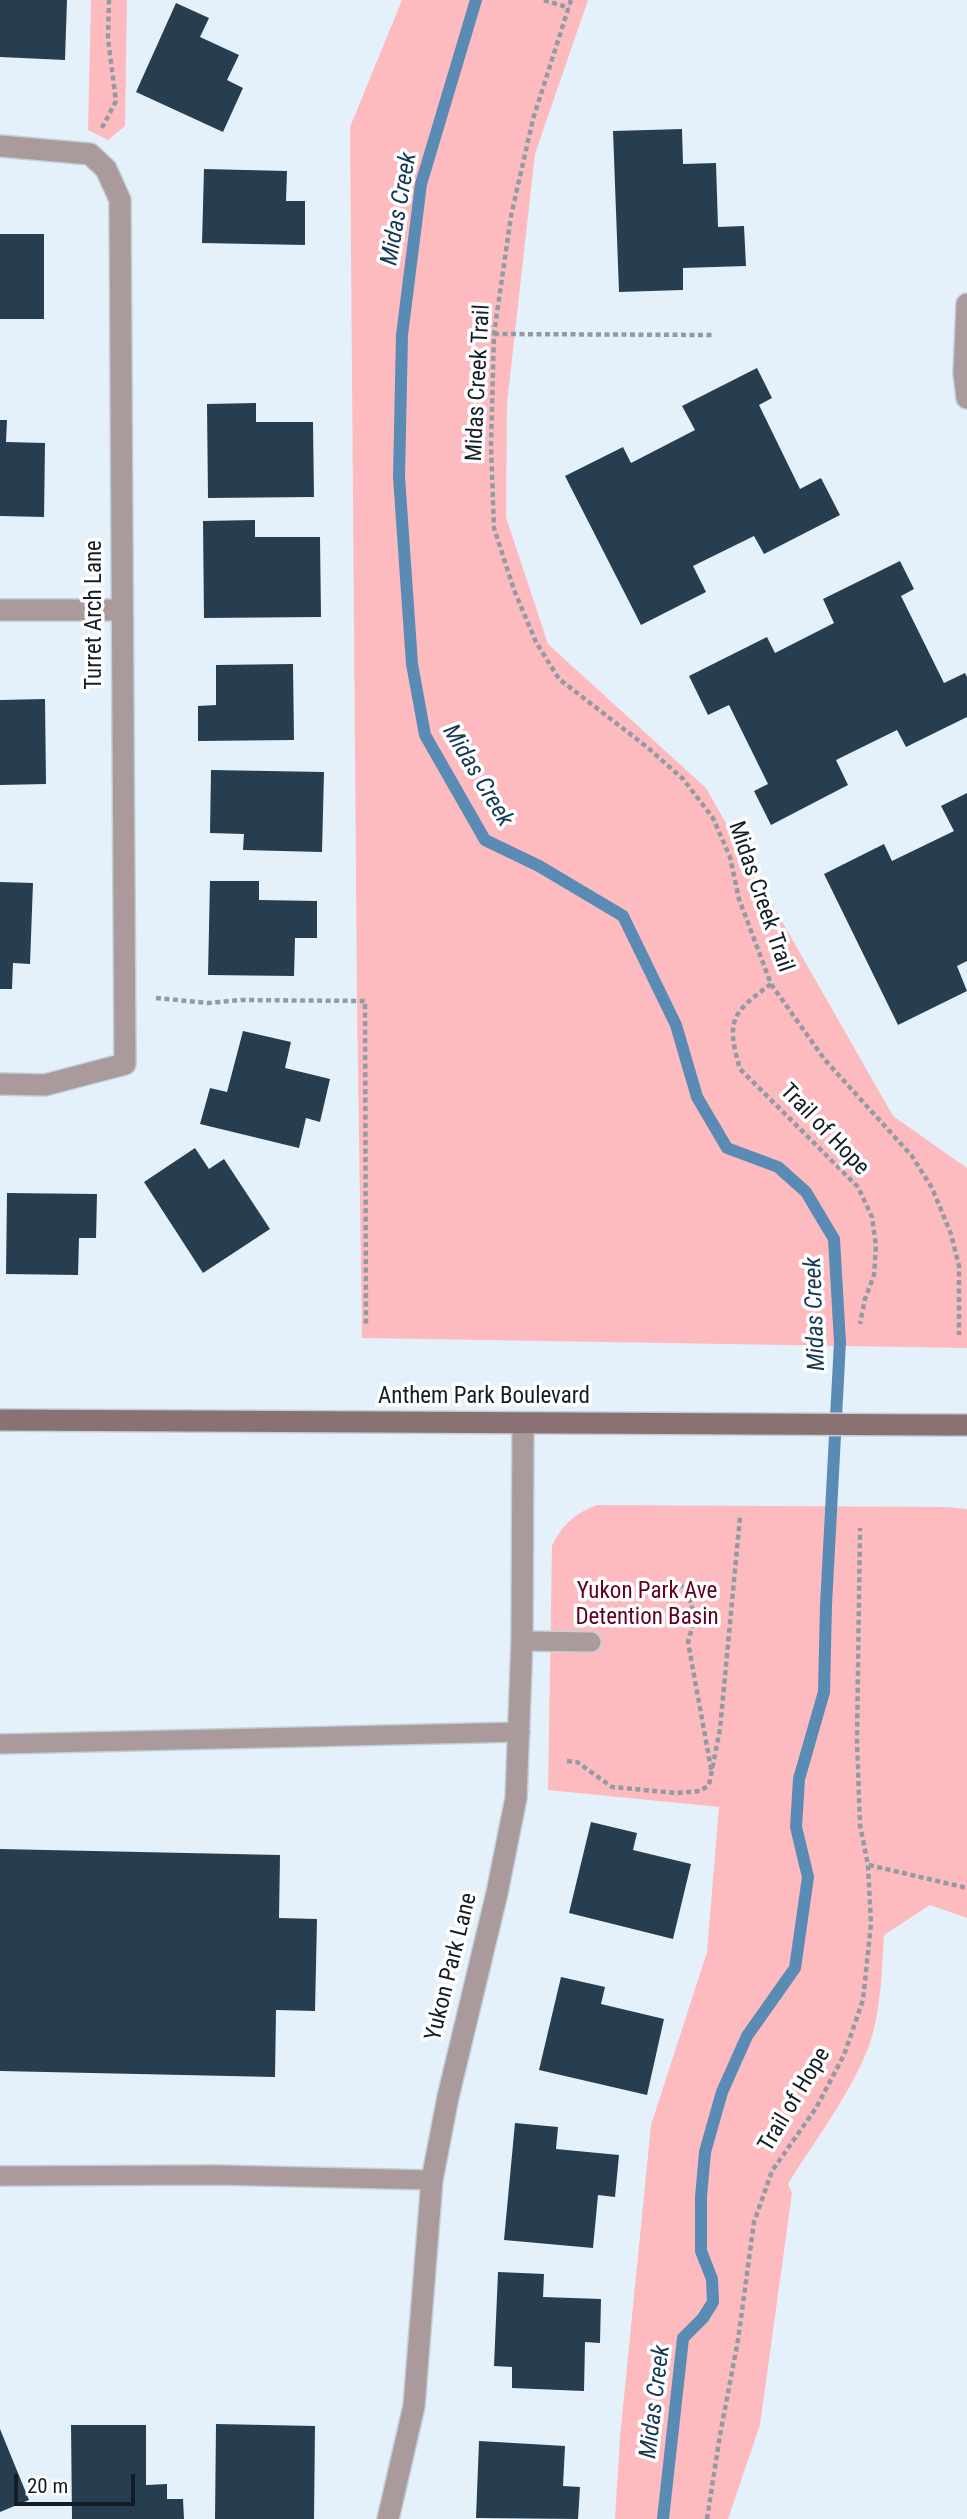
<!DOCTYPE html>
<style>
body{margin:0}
#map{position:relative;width:967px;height:2519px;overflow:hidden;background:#e5f1fa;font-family:"Roboto Condensed",sans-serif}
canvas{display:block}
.scale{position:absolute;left:14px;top:2474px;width:121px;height:32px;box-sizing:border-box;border:4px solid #131d25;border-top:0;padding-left:9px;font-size:21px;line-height:24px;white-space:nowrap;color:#131d25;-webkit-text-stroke:5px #fff;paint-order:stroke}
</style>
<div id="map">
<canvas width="967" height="2519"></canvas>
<div class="scale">20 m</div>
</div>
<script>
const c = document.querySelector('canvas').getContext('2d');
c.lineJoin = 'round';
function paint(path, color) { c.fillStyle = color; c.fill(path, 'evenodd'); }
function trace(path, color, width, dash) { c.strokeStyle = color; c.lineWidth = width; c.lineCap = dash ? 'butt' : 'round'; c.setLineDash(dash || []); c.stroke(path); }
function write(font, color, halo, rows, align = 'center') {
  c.font = font + ' "Roboto Condensed",sans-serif'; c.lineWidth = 7; c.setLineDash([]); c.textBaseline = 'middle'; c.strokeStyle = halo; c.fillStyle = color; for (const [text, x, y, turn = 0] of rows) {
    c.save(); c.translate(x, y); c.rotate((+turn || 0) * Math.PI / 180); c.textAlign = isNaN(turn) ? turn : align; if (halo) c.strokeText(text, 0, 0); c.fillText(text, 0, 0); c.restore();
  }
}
const green = new Path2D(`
 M91,0H127L125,126L108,140L88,130Z
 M402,0H588L535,154L507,403L506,517L548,644L706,788L893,1116L967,1168V1348L362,1338L357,1001L350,127Z
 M597,1505L947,1507L967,1509V1918L930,1905L884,1935C882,1970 881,2009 870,2043C853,2091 815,2140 788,2184L792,2193L760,2425L728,2519H615L620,2437L651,2125L707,1952L719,1807L548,1790L552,1546C562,1525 575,1513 597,1505Z`);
const stream = new Path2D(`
 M476,0L421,184L402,335L399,477L412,664L425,735L485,840L539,866L623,916L676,1025L697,1097L727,1148L778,1167L806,1192L834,1239L840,1342L826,1605L824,1692L799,1779L796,1827L808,1877L795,1968L747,2036L722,2092L705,2152L701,2197V2251L712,2279L713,2302L703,2318L683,2338L663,2519`);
const building = new Path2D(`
 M0,0H67L65,60L0,57Z
 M176,3L209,18L200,37L239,55L227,80L243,88L223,132L136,92Z
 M682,129L683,164L716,163L718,227L744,226L746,266L683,268V290L619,292L613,131Z
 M204,169L287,171L286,201H305V245L202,243Z
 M0,234H44V319H0Z
 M757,368L772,398L759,405L800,489L821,478L840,515L764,554L754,536L693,566L706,592L641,625L565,476L623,447L631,463L695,430L682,406Z
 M256,403V422H313L314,497L208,498L207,404Z
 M0,420H7L6,442L45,443L44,517L0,516Z
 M255,520V537H320L321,617L204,618L203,521Z
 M900,561L914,589L901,596L944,683L965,673L967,677V717L906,747L897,730L836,760L848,785L771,825L754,791L768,784L729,705L708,715L689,676L767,637L775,653L834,623L823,599Z
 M293,664L294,740L198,741V706L216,705V665Z
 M45,699L46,784L0,785V700Z
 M211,770L324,772L322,852L243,850L244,834L210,833Z
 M967,793V961L957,966L967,991L898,1025L824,874L884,844L892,861L954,831L941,806Z
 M210,881H259V900L317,901V938H295L294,976L208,975Z
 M0,882L33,883L30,964L13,963L12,989H0Z
 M243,1031L291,1042L285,1068L330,1079L320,1122L306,1118L299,1148L200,1124L210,1088L227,1092Z
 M195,1148L209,1169L224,1159L270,1229L203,1273L144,1182Z
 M7,1193L97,1194L96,1238H79L78,1275L6,1274Z
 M591,1822L637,1833L633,1850L691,1864L673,1939L569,1913Z
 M0,1849L280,1855L279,1918L317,1919L315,2011L276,2010L275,2077L0,2071Z
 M561,1977L605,1987L601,2004L664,2019L647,2095L539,2070Z
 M515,2123L558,2127L556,2149L619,2155L615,2197L598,2195L593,2248L504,2240Z
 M498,2272L544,2274L543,2297L601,2299L600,2343L585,2342L584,2391L512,2388V2367L494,2366Z
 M216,2424L315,2426L314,2519H215Z
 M71,2425H146V2485L167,2484V2499H183L184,2519H72Z
 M0,2429L29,2500L0,2512Z
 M479,2441L565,2446L563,2486L580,2487L578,2519L476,2518Z`);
const path = new Path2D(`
 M544,0L569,8
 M571,0L533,119L511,216L494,334L491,446L494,528L514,590L536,642L559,679L647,747L683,779L713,818L730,857L739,899L771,984L825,1060L912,1156L932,1188L951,1234L959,1266V1335
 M102,128L116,101L108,39L109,0
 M494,334L713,335
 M771,984C731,1013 726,1021 740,1069L858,1187L872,1217L876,1246L874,1275L865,1299L860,1324
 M156,998L208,1003L241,1000L365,1001L366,1326
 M679,1584C696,1601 695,1620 688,1642L712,1774
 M567,1761L577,1762L612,1787L677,1793L700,1791L709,1785L720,1729L740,1517
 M869,1865L967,1888
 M707,2519L720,2435L738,2340L754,2222L772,2171L816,2108L844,2055L863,2000L871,1924L868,1865L860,1825L857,1741L860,1528`);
const lane = new Path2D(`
 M522,1641L591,1642
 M0,1744L520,1732
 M0,2176L217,2175L432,2180`);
const street = new Path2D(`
 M0,146L90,154L106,169L120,200L125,1064L45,1085L0,1084
 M967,304L964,373L967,398
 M0,610H121
 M388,2519L414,2406L432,2180L448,2097L497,1893L516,1798L522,1641L523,1423`);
const secondary = new Path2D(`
 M0,1420L758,1424
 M943,1425H967`);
const secondaryBridge = new Path2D(`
 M758,1424L943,1425`);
const streetNames = [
 ["Midas Creek Trail",479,383,-87],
 ["Turret Arch Lane",95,615,-90],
 ["Midas Creek Trail",760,897,71],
 ["Trail of Hope",824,1130,46],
 ["Anthem Park Boulevard",484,1397],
 ["Yukon Park Lane",452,1967,-76],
 ["Trail of Hope",795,2100,-59]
];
const parkNames = [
 ["Yukon Park Ave",647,1592],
 ["Detention Basin",647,1618]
];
const waterNames = [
 ["Midas Creek",400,209,-80],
 ["Midas Creek",477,776,59],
 ["Midas Creek",816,1314,-92],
 ["Midas Creek",656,2402,-83]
];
paint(green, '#fdbbc0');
trace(stream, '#5a8bb4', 12);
paint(building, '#273e51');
trace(lane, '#c3cfd8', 22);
trace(street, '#c3cfd8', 24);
trace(secondary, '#c3cfd8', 24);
trace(path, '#909ba3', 4.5, [5, 3.5]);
trace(lane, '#ab9a9b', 19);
trace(street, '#ab9a9b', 21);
trace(secondary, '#8a7273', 21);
trace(secondaryBridge, '#c3cfd8', 24, []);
trace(secondaryBridge, '#8a7273', 21);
write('23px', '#131d25', '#fff', streetNames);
write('23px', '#63001f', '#fff', parkNames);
write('italic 24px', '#153955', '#fff', waterNames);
</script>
